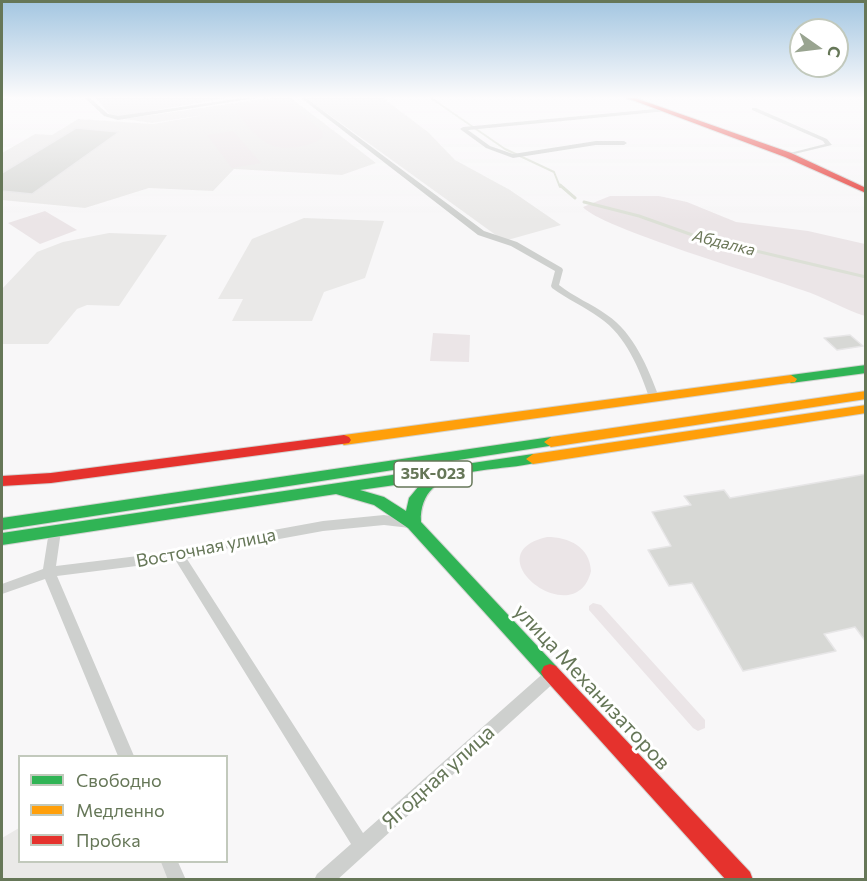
<!DOCTYPE html>
<meta charset="utf-8">
<style>
body{margin:0}
#map{position:relative;width:867px;height:881px;overflow:hidden;background:#f8f7f8;font-family:Commissioner,sans-serif}
canvas{display:block}
.frame{position:absolute;inset:0;border:3px solid #667758;pointer-events:none}
.legend{position:absolute;left:18px;top:755px;width:210px;height:108px;box-sizing:border-box;background:#fff;border:2px solid #c2c9bc;margin:0;padding:8px 10px;list-style:none;font-size:18px;color:#667758}
.legend li{display:flex;align-items:center;gap:12px;height:30px}
.legend b{width:30px;border:2px solid #c2c9bc}
.north{position:absolute;left:789px;top:18px;width:60px;height:60px;box-sizing:border-box;background:#fff;border:2px solid #c2c9bc;border-radius:50%;rotate:104deg;font-size:16px;font-weight:700;line-height:24px;text-align:center;color:#667758}
.north::after{content:'';display:block;margin:auto;width:21px;height:27px;background:#99a490;clip-path:polygon(50% 0,100% 100%,50% 72%,0 100%)}
</style>
<div id="map">
<canvas width="867" height="881"></canvas>
<div class="frame"></div>
<ul class="legend">
<li><b style="height:8px;background:#30b455"></b>Свободно</li>
<li><b style="height:8px;background:#ff9f0a"></b>Медленно</li>
<li><b style="height:8px;background:#e5322d"></b>Пробка</li>
</ul>
<div class="north">С</div>
</div>
<script>
const c = document.querySelector('canvas').getContext('2d');
c.lineJoin = 'round';
function paint(path, color) { c.fillStyle = color; c.fill(path, 'evenodd'); }
function trace(path, color, width, dash) { c.strokeStyle = color; c.lineWidth = width; c.lineCap = dash ? 'butt' : 'round'; c.setLineDash(dash || []); c.stroke(path); }
function write(font, color, halo, rows, align = 'center') {
  c.font = font + ' Commissioner,sans-serif'; c.lineWidth = 6; c.setLineDash([]); c.textBaseline = 'middle'; c.strokeStyle = halo; c.fillStyle = color; for (const [text, x, y, turn = 0] of rows) {
    c.save(); c.translate(x, y); c.rotate((+turn || 0) * Math.PI / 180); c.textAlign = isNaN(turn) ? turn : align; if (halo) c.strokeText(text, 0, 0); c.fillText(text, 0, 0); c.restore();
  }
}
const built = new Path2D(`
 M96,98H224L124,116H111Z
 M271,98H291L376,163L342,175L234,169L213,191L149,188L85,208L2,200V153L35,134L52,135L78,119L153,124L204,115L152,123L124,119Z
 M306,98H383L428,132L455,160L510,190L561,225L504,241Z
 M304,218L384,221L365,278L324,292L312,321H232L243,299H218L252,239Z
 M109,233L167,235L119,306L87,305L77,309L48,344H2V289L37,252L63,242Z
 M19,828L20,862H164L170,879H2V838Z`);
const green = new Path2D(`
 M271,100L290,104L322,131L323,137C311,148 279,152 265,142C255,135 242,121 237,111L247,104Z
 M233,131L261,163L232,168L207,135Z
 M610,196H659L687,202L736,222L808,231L865,244V316C843,309 824,297 802,290C767,277 598,227 583,207Z
 M45,211L77,230L40,244L8,223Z
 M433,333L470,335L469,362L430,361Z
 M547,537C569,537 590,547 591,571C576,635 471,554 547,537Z
 M593,603L601,605L705,720V728L698,731L693,728L589,610V606Z`);
const streamFar1 = new Path2D(`
 M431,98L505,149L554,172L560,187`);
const stream = new Path2D(`
 M560,185L575,198
 M584,202L639,216L701,238L866,277`);
const building = new Path2D(`
 M76,128L119,132L32,194L2,191V173Z
 M850,335L863,346L837,350L824,338Z
 M866,474V642L855,627L824,634L836,651L743,671L692,583L669,586L648,550L671,546L652,512L691,505L684,496L724,490L730,498Z`);
const street = new Path2D(`
 M4,98H9L2,102V99Z
 M85,98H90L108,114L118,116L244,98H255L118,120L104,116Z
 M301,98H306L484,231L517,242L562,268L563,270L559,285C574,297 592,304 607,315C634,333 648,368 659,397L657,399L654,400L649,397C639,368 626,336 600,318C585,307 567,299 552,288L551,286L555,271L511,246L478,235Z
 M666,108L668,111L468,130L490,146L513,154L596,141H624L627,143L624,145H596L513,158L486,148L460,129L463,127Z
 M752,108H756L827,139L832,145L786,156V154L825,144L823,141L752,110Z
 M384,515L414,520L416,523L414,526L410,528L384,525L323,531L219,550L187,559L363,833L547,670L552,668L557,670L559,675L557,680L337,880H314L317,874L351,844L176,561L57,576L134,756H118L45,579L2,594V584L43,569L49,531L51,528L55,526L59,528L61,531L56,566L179,551L219,540L323,521Z
 M161,862H178L186,880H168Z`);
const fast = new Path2D(`
 M866,365V373L791,383L785,379L791,375Z
 M551,437L558,442L556,445L2,530V518Z
 M533,454L540,459L538,462C497,474 419,461 421,522L556,666L559,672L556,678L550,680L544,678L408,528L374,505L336,494L2,545V533ZM423,481L409,498L406,511L384,497L360,490Z`);
const slow = new Path2D(`
 M791,375L797,379L795,382L344,445L337,440L344,435Z
 M866,391V399L551,447L544,442L551,437Z
 M866,405V413L533,464L526,459L533,454Z`);
const jam = new Path2D(`
 M627,98H635L791,153L866,188V193L785,157Z
 M344,435L349,437L351,440L349,443L51,483L2,486V476L51,473Z
 M550,664L556,666L750,872L753,880H726L544,678L541,672L544,666Z`);
const farWaternames = [
 ["Абдалка",724,243,14]
];
const shields = [
 [433,474,78]
];
const shieldNames = [
 ["35К-023",433,474]
];
const streetNames = [
 ["Восточная улица",206,548,-11]
];
const nearStreetnames = [
 ["улица Механизаторов",592,687,47],
 ["Ягодная улица",438,777,-42]
];
paint(built, '#eae9e8');
paint(green, '#ebe5e7');
trace(streamFar1, '#dce0d6', 2);
trace(stream, '#dce0d6', 3);
paint(building, '#d7d8d5');
trace(building, '#e7e6e7', 1.5);
trace(fast, '#d3d4d2', 2);
trace(slow, '#d3d4d2', 2);
trace(jam, '#d3d4d2', 2);
paint(street, '#ced0ce');
paint(fast, '#30b455');
paint(slow, '#ff9f0a');
paint(jam, '#e5322d');
const sky = c.createLinearGradient(0, 0, 0, 221);
sky.addColorStop(0, '#a3c6e1');
sky.addColorStop(0.44, '#fcfbfc');
sky.addColorStop(1, '#fcfbfc00');
c.fillStyle = sky;
c.fillRect(0, 0, 867, 221);
write('italic 16px', '#6a7657', '#fff', farWaternames);
for (const [x, y, w] of shields) { const box = new Path2D(); box.roundRect(x - w / 2, y - 13, w, 26, 4.5); c.fillStyle = '#fff'; c.fill(box); trace(box, '#667758', 1.5); }
write('bold 16px', '#667758', null, shieldNames);
write('18px', '#667758', '#fff', streetNames);
write('21px', '#667758', '#fff', nearStreetnames);
</script>
